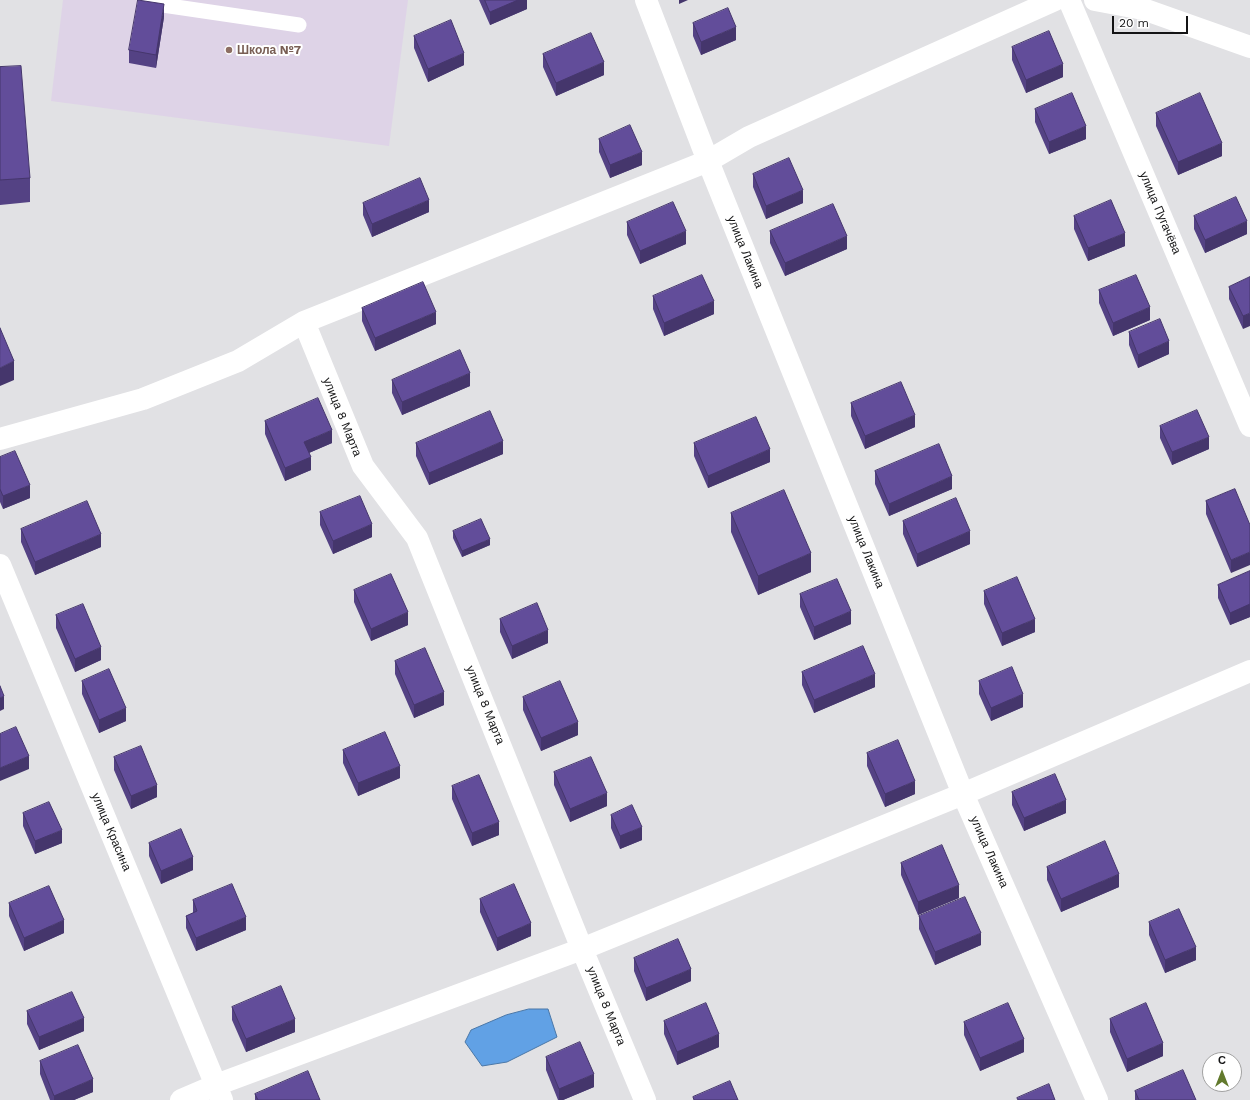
<!DOCTYPE html>
<meta charset="utf-8">
<style>
body{margin:0}
#map{position:relative;width:1250px;height:1100px;overflow:hidden;background:#e1e1e4;font-family:"Work Sans",sans-serif}
canvas{display:block}
.north{position:absolute;left:1202px;top:1052px;width:40px;height:40px;box-sizing:border-box;background:#fff;border:1px solid #a1a1a1;border-radius:50%;rotate:0deg;font-size:11px;font-weight:700;line-height:16px;text-align:center;color:#141415}
.north::after{content:'';display:block;margin:auto;width:14px;height:18px;background:#627a2d;clip-path:polygon(50% 0,100% 100%,50% 72%,0 100%)}
.scale{position:absolute;left:1112px;top:16px;width:76px;height:18px;box-sizing:border-box;border:2px solid #141415;border-top:0;padding-left:5px;font-size:12px;line-height:14px;white-space:nowrap;color:#141415;-webkit-text-stroke:3px #fff;paint-order:stroke}
</style>
<div id="map">
<canvas width="1250" height="1100"></canvas>
<div class="north">С</div>
<div class="scale">20 m</div>
</div>
<script>
const c = document.querySelector('canvas').getContext('2d');
c.lineJoin = 'round';
function paint(path, color) { c.fillStyle = color; c.fill(path, 'evenodd'); }
function trace(path, color, width, dash) { c.strokeStyle = color; c.lineWidth = width; c.lineCap = dash ? 'butt' : 'round'; c.setLineDash(dash || []); c.stroke(path); }
function write(font, color, halo, rows, align = 'center') {
  c.font = font + ' "Work Sans",sans-serif'; c.lineWidth = 4; c.setLineDash([]); c.textBaseline = 'middle'; c.strokeStyle = halo; c.fillStyle = color; for (const [text, x, y, turn = 0] of rows) {
    c.save(); c.translate(x, y); c.rotate((+turn || 0) * Math.PI / 180); c.textAlign = isNaN(turn) ? turn : align; if (halo) c.strokeText(text, 0, 0); c.fillText(text, 0, 0); c.restore();
  }
}
const education = new Path2D(`
 M63,0H408L389,146L51,101Z`);
const water = new Path2D(`
 M529,1009H548L557,1037L507,1062L482,1066L465,1042L471,1030L506,1015Z`);
const service = new Path2D(`
 M146,0L156,4L299,25`);
const minor = new Path2D(`
 M646,0L708,161L963,794L1097,1100
 M1069,0L1250,426
 M1095,0L1143,9L1250,47
 M304,322L363,466L417,538L582,949L645,1100
 M0,439L143,399L238,361L304,322L708,161L749,137L1055,0
 M0,565L222,1100
 M181,1100L216,1085L582,949L963,794L1250,671`);
const wall = new Path2D(`
 M479,0H527V9L490,25Z
 M164,17L156,68L129,63V50Z
 M693,23L736,40L701,55L693,36Z
 M414,36L464,65L428,82L414,48Z
 M1012,47L1063,77L1026,93L1012,60Z
 M543,54L604,75L556,96L543,67Z
 M0,67L30,178V202L0,205Z
 M1035,109L1086,139L1049,154L1035,122Z
 M1156,113L1222,156L1178,175L1156,126Z
 M599,139L642,165L610,178L599,152Z
 M753,174L803,203L766,219L753,187Z
 M363,203L429,212L372,237L363,215Z
 M1074,216L1125,246L1088,261L1074,229Z
 M1194,216L1247,234L1205,253L1194,229Z
 M627,222L686,244L640,264L627,235Z
 M770,231L847,249L785,276L770,243Z
 M1250,277L1243,329L1229,299V287Z
 M1099,290L1150,320L1113,336L1099,303Z
 M653,296L714,314L664,336L653,309Z
 M362,308L436,324L375,351L362,321Z
 M1129,332L1169,354L1138,368L1129,345Z
 M392,380L470,386L402,415L392,393Z
 M851,403L915,427L865,449L851,416Z
 M265,421L332,443L309,453L311,470L285,481L265,434Z
 M1160,426L1209,449L1172,465L1160,438Z
 M416,443L503,454L429,485L416,456Z
 M694,443L770,462L708,488L694,456Z
 M0,457L30,498L3,509L0,502Z
 M875,471L952,489L889,516L875,484Z
 M1235,489L1231,573L1206,514V501Z
 M320,512L372,537L333,554L320,525Z
 M731,513L811,572L758,595L731,532Z
 M903,521L970,544L917,567L903,534Z
 M21,529L101,547L35,575L21,542Z
 M453,531L490,545L462,557L453,538Z
 M1250,571V617L1230,625L1218,598V585Z
 M354,590L408,625L371,641L354,602Z
 M984,591L1035,632L1002,646L984,604Z
 M800,594L851,624L814,640L800,607Z
 M56,615L101,660L75,672L56,628Z
 M500,619L548,643L512,659L500,632Z
 M395,661L444,705L414,718L395,674Z
 M802,672L875,687L814,713L802,685Z
 M82,681L126,721L99,733L82,694Z
 M979,681L1023,707L991,721L979,694Z
 M523,697L578,735L541,751L523,710Z
 M343,750L400,778L358,796L343,763Z
 M867,753L915,794L885,807L867,766Z
 M114,757L157,797L131,809L114,770Z
 M554,772L607,806L570,822L554,785Z
 M452,786L499,835L472,846L452,799Z
 M1012,792L1066,813L1024,831L1012,805Z
 M23,813L62,843L35,854L23,826Z
 M611,815L642,840L620,849L611,828Z
 M149,843L193,870L161,884L149,856Z
 M901,863L959,898L918,915L901,875Z
 M1047,867L1119,887L1061,912L1047,880Z
 M480,899L531,936L497,951L480,912Z
 M193,900L246,930L196,951L186,928V916L193,913Z
 M9,903L64,933L24,951L9,916Z
 M919,916L981,945L935,965L919,929Z
 M1149,922L1196,960L1165,973L1149,935Z
 M634,958L691,981L646,1001L634,971Z
 M232,1007L295,1032L246,1052L232,1020Z
 M27,1011L84,1031L39,1050L27,1024Z
 M1110,1019L1163,1056L1127,1072L1110,1032Z
 M664,1021L719,1047L677,1065L664,1034Z
 M964,1022L1024,1052L980,1071L964,1035Z
 M546,1057L594,1087L563,1100H558L546,1070Z
 M40,1061L93,1092L74,1100H50L40,1074Z
 M1135,1091L1196,1100H1135Z
 M255,1094L320,1100H255Z`);
const shadedWall = new Path2D(`
 M518,0H527V9L490,25V12Z
 M679,0H688L679,4Z
 M164,4V17L156,68V55Z
 M736,27V40L701,55V42Z
 M464,53V65L428,82V69Z
 M604,62V75L556,96V83Z
 M1063,64V77L1026,93V80Z
 M1086,126V139L1049,154V142Z
 M1222,143V156L1178,175V162Z
 M642,152V165L610,178V165Z
 M803,190V203L766,219V206Z
 M429,200V212L372,237V224Z
 M1247,221V234L1205,253V240Z
 M686,231V244L640,264V251Z
 M1125,233V246L1088,261V248Z
 M847,236V249L785,276V263Z
 M714,301V314L664,336V323Z
 M1150,307V320L1113,336V323Z
 M436,312V324L375,351V338Z
 M1250,313V326L1243,329V316Z
 M1169,341V354L1138,368V355Z
 M14,361V380L0,386V368Z
 M470,373V386L402,415V402Z
 M915,415V427L865,449V436Z
 M332,430V443L304,455V442Z
 M1209,437V449L1172,465V452Z
 M503,441V454L429,485V473Z
 M770,449V462L708,488V476Z
 M311,457V470L285,481V468Z
 M952,476V489L889,516V504Z
 M30,485V498L3,509V496Z
 M372,524V537L333,554V541Z
 M970,531V544L917,567V554Z
 M101,534V547L35,575V562Z
 M490,539V545L462,557V551Z
 M1250,552V565L1231,573V560Z
 M811,553V572L758,595V576Z
 M1250,604V617L1230,625V613Z
 M851,611V624L814,640V627Z
 M408,612V625L371,641V629Z
 M1035,619V632L1002,646V633Z
 M548,630V643L512,659V646Z
 M101,647V660L75,672V659Z
 M875,674V687L814,713V700Z
 M444,692V705L414,718V705Z
 M1023,694V707L991,721V708Z
 M4,696V709L0,711V698Z
 M126,708V721L99,733V720Z
 M578,722V735L541,751V738Z
 M29,756V769L0,781V768Z
 M400,766V778L358,796V783Z
 M915,781V794L885,807V794Z
 M157,785V797L131,809V796Z
 M607,793V806L570,822V809Z
 M1066,800V813L1024,831V818Z
 M499,822V835L472,846V833Z
 M642,827V840L620,849V836Z
 M62,830V843L35,854V841Z
 M193,857V870L161,884V871Z
 M1119,874V887L1061,912V899Z
 M959,885V898L918,915V902Z
 M246,917V930L196,951V938Z
 M64,920V933L24,951V938Z
 M531,923V936L497,951V938Z
 M981,933V945L935,965V952Z
 M1196,947V960L1165,973V960Z
 M691,969V981L646,1001V988Z
 M84,1018V1031L39,1050V1037Z
 M295,1019V1032L246,1052V1039Z
 M719,1034V1047L677,1065V1052Z
 M1024,1039V1052L980,1071V1058Z
 M1163,1043V1056L1127,1072V1059Z
 M594,1074V1087L563,1100H559V1089Z
 M93,1079V1092L74,1100H54V1096Z`);
const building = new Path2D(`
 M138,0L164,4L156,55L129,50Z
 M485,0H518L490,12Z
 M728,8L736,27L701,42L693,23Z
 M451,20L464,53L428,69L414,36Z
 M1049,31L1063,64L1026,80L1012,47Z
 M591,33L604,62L556,83L543,54Z
 M21,66L30,178L0,180V67Z
 M1072,93L1086,126L1049,142L1035,109Z
 M1200,93L1222,143L1178,162L1156,113Z
 M630,125L642,152L610,165L599,139Z
 M789,158L803,190L766,206L753,174Z
 M420,178L429,200L372,224L363,203Z
 M1236,197L1247,221L1205,240L1194,216Z
 M1111,200L1125,233L1088,248L1074,216Z
 M673,202L686,231L640,251L627,222Z
 M833,204L847,236L785,263L770,231Z
 M702,275L714,301L664,323L653,296Z
 M1136,275L1150,307L1113,323L1099,290Z
 M1250,277V313L1243,316L1229,287Z
 M423,282L436,312L375,338L362,308Z
 M1160,319L1169,341L1138,355L1129,332Z
 M0,328L14,361L0,368Z
 M460,350L470,373L402,402L392,380Z
 M901,382L915,415L865,436L851,403Z
 M318,398L332,430L304,442L311,457L285,468L265,421Z
 M1197,410L1209,437L1172,452L1160,426Z
 M490,411L503,441L429,473L416,443Z
 M756,417L770,449L708,476L694,443Z
 M939,444L952,476L889,504L875,471Z
 M15,451L30,485L3,496L0,489V457Z
 M1235,489L1250,525V552L1231,560L1206,501Z
 M784,490L811,553L758,576L731,513Z
 M360,496L372,524L333,541L320,512Z
 M956,498L970,531L917,554L903,521Z
 M87,501L101,534L35,562L21,529Z
 M481,519L490,539L462,551L453,531Z
 M1250,571V604L1230,613L1218,585Z
 M391,574L408,612L371,629L354,590Z
 M1017,577L1035,619L1002,633L984,591Z
 M837,579L851,611L814,627L800,594Z
 M537,603L548,630L512,646L500,619Z
 M83,604L101,647L75,659L56,615Z
 M863,646L875,674L814,700L802,672Z
 M425,648L444,692L414,705L395,661Z
 M1012,667L1023,694L991,708L979,681Z
 M109,669L126,708L99,720L82,681Z
 M560,681L578,722L541,738L523,697Z
 M0,686L4,696L0,698Z
 M16,727L29,756L0,768V734Z
 M385,732L400,766L358,783L343,750Z
 M898,740L915,781L885,794L867,753Z
 M141,746L157,785L131,796L114,757Z
 M591,757L607,793L570,809L554,772Z
 M1055,774L1066,800L1024,818L1012,792Z
 M479,775L499,822L472,833L452,786Z
 M49,802L62,830L35,841L23,813Z
 M632,805L642,827L620,836L611,815Z
 M181,829L193,857L161,871L149,843Z
 M1105,841L1119,874L1061,899L1047,867Z
 M942,845L959,885L918,902L901,863Z
 M232,884L246,917L196,938L186,916L197,911L193,900Z
 M514,884L531,923L497,938L480,899Z
 M49,886L64,920L24,938L9,903Z
 M965,897L981,933L935,952L919,916Z
 M1179,909L1196,947L1165,960L1149,922Z
 M678,939L691,969L646,988L634,958Z
 M281,986L295,1019L246,1039L232,1007Z
 M72,992L84,1018L39,1037L27,1011Z
 M706,1003L719,1034L677,1052L664,1021Z
 M1008,1003L1024,1039L980,1058L964,1022Z
 M1146,1003L1163,1043L1127,1059L1110,1019Z
 M580,1042L594,1074L559,1089L546,1057Z
 M78,1045L93,1079L54,1096L40,1061Z
 M1183,1070L1196,1100H1139L1135,1091Z
 M308,1071L320,1100H258L255,1094Z
 M730,1081L738,1100H694L693,1097Z
 M1049,1084L1055,1100H1018L1017,1098Z`);
const markers = [
 [229,50,4,"#8d6e63"]
];
const educationNames = [
 ["Школа №7",237,50]
];
const streetNames = [
 ["улица Пугачёва",1160,213,67],
 ["улица Лакина",745,252,68],
 ["улица 8 Марта",342,417,68],
 ["улица Лакина",866,552,68],
 ["улица 8 Марта",485,705,68],
 ["улица Красина",111,832,67],
 ["улица Лакина",989,852,66],
 ["улица 8 Марта",606,1006,68]
];
paint(education, '#ded3e7');
paint(water, '#61a1e5');
trace(water, '#4a77a7', 1);
trace(service, '#fff', 15);
trace(minor, '#fff', 22);
paint(wall, '#544284');
paint(shadedWall, '#45366c');
paint(building, '#624d9a');
trace(building, '#45366c', 1);
for (const [x, y, r, color] of markers) { const dot = new Path2D(); dot.arc(x, y, r, 0, 2 * Math.PI); c.fillStyle = color; c.fill(dot); trace(dot, '#fff', 1.5); }
write('bold 12px', '#785e54', '#fff', educationNames, 'left');
write('12px', '#141415', '#fff', streetNames);
</script>
